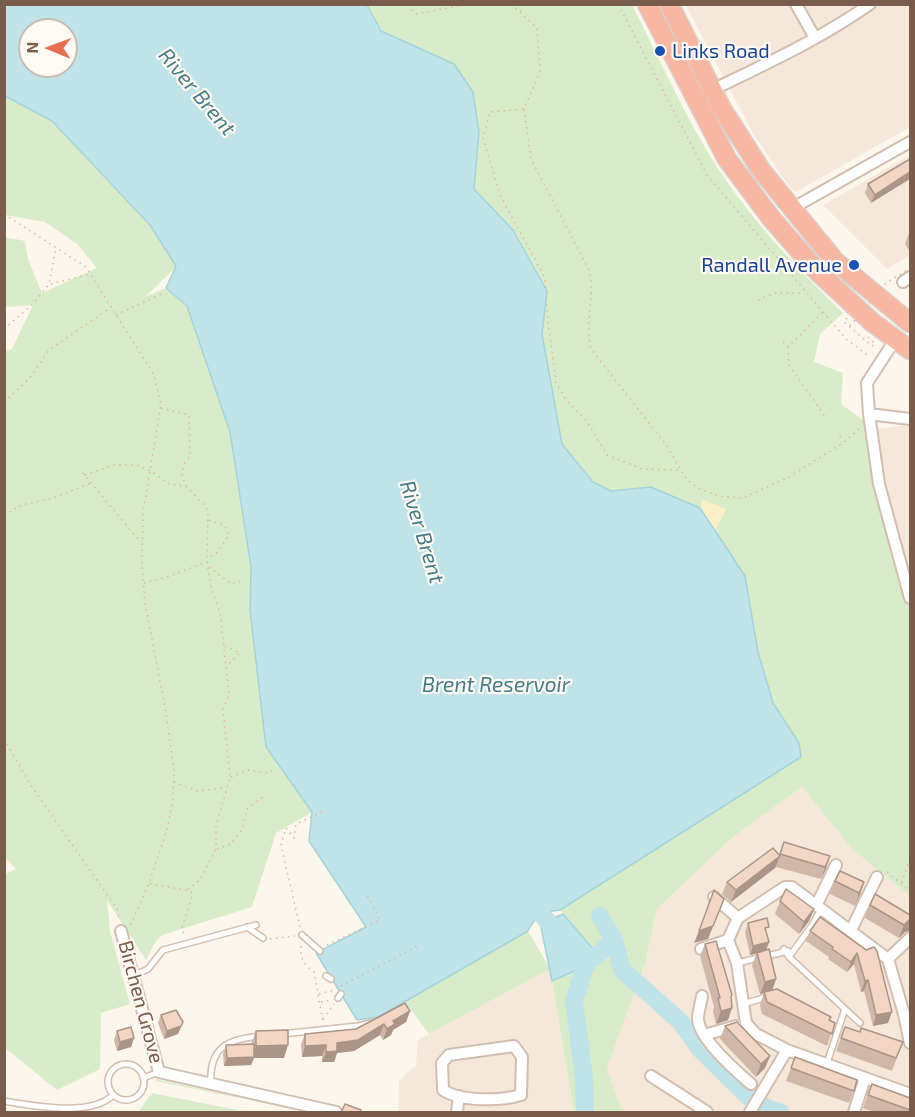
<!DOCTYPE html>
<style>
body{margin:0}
#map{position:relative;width:915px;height:1117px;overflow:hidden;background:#fdf6ec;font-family:"Exo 2",sans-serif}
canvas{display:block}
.frame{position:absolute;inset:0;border:6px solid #7a5c4d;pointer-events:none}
.north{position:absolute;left:18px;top:18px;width:60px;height:60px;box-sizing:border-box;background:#fffaf3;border:2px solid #cabbb1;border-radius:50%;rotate:271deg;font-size:16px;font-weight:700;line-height:24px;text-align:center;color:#7a5c4d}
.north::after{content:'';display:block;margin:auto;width:21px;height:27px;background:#e76f51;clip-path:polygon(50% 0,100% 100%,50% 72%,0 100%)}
</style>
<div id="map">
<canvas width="915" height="1117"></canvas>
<div class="frame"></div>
<div class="north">N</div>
</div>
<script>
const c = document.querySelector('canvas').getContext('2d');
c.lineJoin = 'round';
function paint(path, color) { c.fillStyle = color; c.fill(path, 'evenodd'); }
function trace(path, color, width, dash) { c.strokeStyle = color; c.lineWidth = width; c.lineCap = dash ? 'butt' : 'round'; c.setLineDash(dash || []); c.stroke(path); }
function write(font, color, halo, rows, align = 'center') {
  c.font = font + ' "Exo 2",sans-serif'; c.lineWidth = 4.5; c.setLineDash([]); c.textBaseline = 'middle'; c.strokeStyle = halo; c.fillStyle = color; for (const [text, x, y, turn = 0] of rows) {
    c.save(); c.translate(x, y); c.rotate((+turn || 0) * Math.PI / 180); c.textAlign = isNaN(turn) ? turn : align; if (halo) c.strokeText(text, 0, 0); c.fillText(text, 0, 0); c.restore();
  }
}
const residential = new Path2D(`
 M686,5H910V127L796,192L790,188L752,132Z
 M910,155V255L887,269L823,205Z
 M910,425V582L881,479L875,429Z
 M802,787L852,849L910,896V1112H628L621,1108L607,1068L645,964L657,909L733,837Z
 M550,969L574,1112H398L399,1080L416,1065L418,1040Z`);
const green = new Path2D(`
 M367,5H632C660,59 684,116 717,167C752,221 797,268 843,313L820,334L814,362L843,373L841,404L875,429L881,479L910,582V896L852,849L802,787L733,837L657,909L645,964L607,1068L621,1108L628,1112H574L552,981L599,960L594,950L560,910L801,757L799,743L773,703L758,652L745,576L700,508L651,487L611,492L593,482L562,443L542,334L547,291L513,230L474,189L479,132L454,64L381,31Z
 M5,96L52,121L150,225L176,267L145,297L166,288L187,306L230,432L251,567L250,610L266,747L312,812L276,833L252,907L162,935L156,941L146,960L107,900L110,931L130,1004L101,1013L100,1069L57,1090L5,1048V874L16,869L4,857V352L12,349L33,305L5,307V237L25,241L28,259L42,293L97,268L77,244L45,222L5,215Z
 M528,931L550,969L429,1034L404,1000Z
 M155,1079L307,1112L156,1081Z
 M152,1093L247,1112H138Z`);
const sand = new Path2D(`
 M702,499L726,509L715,531L700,508Z`);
const water = new Path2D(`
 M4,5H367L381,31L454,64L473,92L479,132L474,189L513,230L547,291L542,334L562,444L593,482L611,491L651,487L700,508L745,576L758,652L773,703L799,743L801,757L560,910C544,911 534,917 528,931L378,1017L357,1020L316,953L366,927L309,841L312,812L266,747L250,610L251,567L230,432L187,306L166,288L176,266L150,225L52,121L5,96ZM30,30H66V66H30Z
 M563,914L594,950L599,960L552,981L541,927L547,921Z`);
const river = new Path2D(`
 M535,892L541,914L586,964L574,1001L584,1078L585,1112
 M600,916L614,940L622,970L681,1022L700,1049L749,1097L768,1109L780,1112
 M586,964L614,940`);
const path = new Path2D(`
 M409,4L412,10L417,14L468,4
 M511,4L537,28L540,72L524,109L531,159L589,270C596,299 584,321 591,349L667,446L687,480L700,489L719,496L743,498L789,477L843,443L860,428
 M519,4L522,14
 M618,4L707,175L846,339L870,357
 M523,109L490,112L483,138L500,195L545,278L548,321L556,383L567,401L586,420L607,455L642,469L679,470
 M4,214L86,267L154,375L161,404L143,513L142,565L145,603L165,707L174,770L173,799L167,830L149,883L130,926
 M51,284L90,274
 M758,300L775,293H804
 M116,315L161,294
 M847,318L844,322L872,346L875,344L868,337
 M4,329L33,304L49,284L56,248
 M783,342L788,347L823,312
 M788,347L789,365L826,418
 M4,402L29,379L49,350L110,308
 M161,408L189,415L190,456L184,464L182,475L186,486
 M840,436L842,442
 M83,473L136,537L142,541
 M85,475L113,465H136L151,471L169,484L187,487L206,507L208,515L207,562L211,588L220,612L229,695L223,709L230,777L216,826V849L200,880L187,890
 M4,515L22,505L53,498L91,483
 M209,520L225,526L229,535L218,552L209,557
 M209,567L231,584L241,581
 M144,583L167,577L207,562
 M225,646L240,653L228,665
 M4,739L30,784L117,909L119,919
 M231,777L249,770L268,773L275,769
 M174,782L197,791L225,788
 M217,849L231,844L242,829L247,809L264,796
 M887,872L910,891
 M902,883L910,856
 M150,884L191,891L192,896L182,928L184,935
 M300,927L281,845L286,828L294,838L296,824L322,812
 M270,939L295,936
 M327,945L380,920L367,895
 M301,946C300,958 304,965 314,972L323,1022
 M341,986L420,945
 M319,994L334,990
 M321,1002L331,1000
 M323,1019L334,1004`);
const lane = new Path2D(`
 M247,927L263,938
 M302,935L320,951
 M784,949L789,957L860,1023
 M789,957L813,924L821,909
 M737,963L788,951
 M133,976L148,969L163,950L256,925
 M326,976L331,979
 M338,998L341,994
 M743,1004L767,997
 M282,1034L358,1026L371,1023
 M827,1063L845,1009
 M108 1082a18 18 0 1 1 36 0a18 18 0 1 1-36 0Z
 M143,1078L159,1072
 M211,1083C209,1047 228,1039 261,1036
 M4,1101C33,1106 92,1117 113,1095`);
const street = new Path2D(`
 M796,4L815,38
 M712,90C766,64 822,38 870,4
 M791,209L910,142
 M903,282L910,277
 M869,414L867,383L891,346
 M910,419L869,414L879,484L910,598
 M714,897L738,918
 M816,906L836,865
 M851,930L877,877
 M121,931L159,1072L336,1112
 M701,949L728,940
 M888,959L910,938
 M702,996C701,1003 698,1012 698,1019C699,1039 736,1071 751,1084
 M704,1035L736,1026
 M910,1043L904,1014L888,959L792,887H785L738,918L728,940L737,963L746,1023L756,1034L787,1050L910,1094
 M514,1046L522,1057L521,1095C501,1101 461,1102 443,1090L442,1063L449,1055Z
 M651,1076L707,1112
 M457,1112L459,1096
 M750,1112L787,1050
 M854,1112L865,1078`);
const highway = new Path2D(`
 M647,4L727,159L771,218L818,272L872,322L910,350
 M669,4L722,109L761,170L835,261L910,323`);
const pathBridge = new Path2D(`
 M850,326L886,283L910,268`);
const wall = new Path2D(`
 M910,159L871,203L865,193L868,184Z
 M910,234V252L905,244L908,235Z
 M784,842L830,856L821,879L776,867L775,868L731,902L722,894L727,882L779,855Z
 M835,881L864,882L855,906L830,894Z
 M780,901L814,909L809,921L799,934L775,914Z
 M870,905L910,915L905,932L899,938L865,918Z
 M748,923L767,934L766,950L772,990L831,1017L829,1020L835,1023L827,1046L762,1014L760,1005L764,993L760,994L752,965L757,953L750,955L745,932Z
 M810,931L866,950L888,1023L873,1026L864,991L861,992L854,964L847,972L828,959L829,957L806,941Z
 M705,944L732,995L728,1020L716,1024L713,1011L714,1007L700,956Z
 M410,1011L406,1022L393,1030L391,1035L383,1040L380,1035L354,1051L337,1053L334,1062H322V1056L302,1057L301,1044L305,1034L356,1029Z
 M161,1015L183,1022L178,1034L164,1039L158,1023Z
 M725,1026L770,1056L765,1068L756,1077L720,1039Z
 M845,1027L860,1032L903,1042L892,1071L836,1051Z
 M117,1031L134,1038L131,1047L117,1051L114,1040Z
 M256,1031L284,1058H254L251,1065L224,1066L223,1054L226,1045L251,1044Z
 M795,1057L857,1080L849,1103L786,1081Z
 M872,1084L910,1098V1113H876L863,1108Z`);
const shadedWall = new Path2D(`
 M910,172V179L871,203L875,195Z
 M780,856L775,868L731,902L736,890Z
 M830,856L826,869L821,879L825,867Z
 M864,882L860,895L855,906L859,893Z
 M724,899L708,939L694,943L699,931Z
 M814,909L809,921L799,934L804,922Z
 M910,919V931L905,932L899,938L904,925Z
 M769,942L766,951L750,955L753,946Z
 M857,953L854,964L847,972L851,962Z
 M776,979L772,991L760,994L765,982Z
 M868,980L864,991L861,992L865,981Z
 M732,1008L728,1020L716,1024L721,1011Z
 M410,1011L406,1022L393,1030L391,1035L383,1040L387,1029L393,1021Z
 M892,1012L888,1023L873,1026L876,1015Z
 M183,1022L178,1034L164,1039L167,1031Z
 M384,1024L380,1035L354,1051L337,1053L334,1062H322L326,1052L337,1043Z
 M134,1038L131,1047L117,1051L120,1042Z
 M288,1045L284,1058H254L251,1065L224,1066L227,1058L252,1057L256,1046Z
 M326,1045L322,1056L302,1057L305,1046Z
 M770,1056L765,1068L756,1077L761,1064Z`);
const building = new Path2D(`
 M910,159V172L875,195L868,184Z
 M784,842L830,856L825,867L780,854Z
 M773,848L780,856L736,890L727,882Z
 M840,871L864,882L859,893L835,881Z
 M786,889L814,909L804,922L780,901Z
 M714,890L724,899L713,926L699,931Z
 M875,894L910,915V919L904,925L870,905Z
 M820,917L866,950L874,947L877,951L892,1012L876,1015L868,980L865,981L857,953L851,962L832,949L833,947L810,931Z
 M767,918L769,927L765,928L769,942L753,946L748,923Z
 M716,941L732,995L731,996L732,1008L721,1011L718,998H720L705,944Z
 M769,949L776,979L765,982L757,953Z
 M777,989L831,1017L829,1020L835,1023L832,1034L767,1002L764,992Z
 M405,1003L410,1011L393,1021L395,1024L387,1029L384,1024L358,1040L337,1043V1051L326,1052V1045L305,1046V1034L356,1029Z
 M176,1010L183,1022L181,1026L167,1031L161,1015Z
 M737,1022L770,1056L761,1064L725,1026Z
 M131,1027L134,1038L120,1042L117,1031Z
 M845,1027L860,1032L861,1028L903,1042L896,1058L841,1038Z
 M288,1030V1045L256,1046V1031Z
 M254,1044V1057L227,1058L226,1045Z
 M795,1057L857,1080L854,1091L791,1068Z
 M872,1084L910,1098V1110L868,1095Z
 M345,1104L361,1110L360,1113H341Z`);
const markers = [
 [660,51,6,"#1a4fb4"],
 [854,265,6,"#1a4fb4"]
];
const transitNames = [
 ["Links Road",672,51],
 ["Randall Avenue",842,265,"right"]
];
const streetNames = [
 ["Birchen Grove",141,1002,75]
];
const waterNames = [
 ["River Brent",197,92,50],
 ["River Brent",422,532,73],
 ["Brent Reservoir",496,685]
];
paint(residential, '#f5e8da');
paint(green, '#d8ecc9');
paint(sand, '#fcefc7');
paint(water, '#bfe3e8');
trace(water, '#a5d3da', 1.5);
trace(river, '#bfe3e8', 18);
trace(lane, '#d1beb0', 8);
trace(street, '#d1beb0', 14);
trace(highway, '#dad1cd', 21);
trace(path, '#d9b8a5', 1.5, [1.5, 4.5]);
trace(lane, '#fff', 5);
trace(street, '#fff', 10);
trace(highway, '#f7b7a3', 18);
trace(pathBridge, '#d9b8a5', 1.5, [1.5, 4.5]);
paint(wall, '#d1b7a8');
paint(shadedWall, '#aa9588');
paint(building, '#f3d5c3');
trace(building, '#aa9588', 1.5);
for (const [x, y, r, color] of markers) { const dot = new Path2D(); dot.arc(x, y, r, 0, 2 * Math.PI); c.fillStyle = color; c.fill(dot); trace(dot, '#fffaf3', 2); }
write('20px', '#164399', '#fffaf3', transitNames, 'left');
write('20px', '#7a5c4d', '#fffaf3', streetNames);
write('italic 21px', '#437c86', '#fffaf3', waterNames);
</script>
